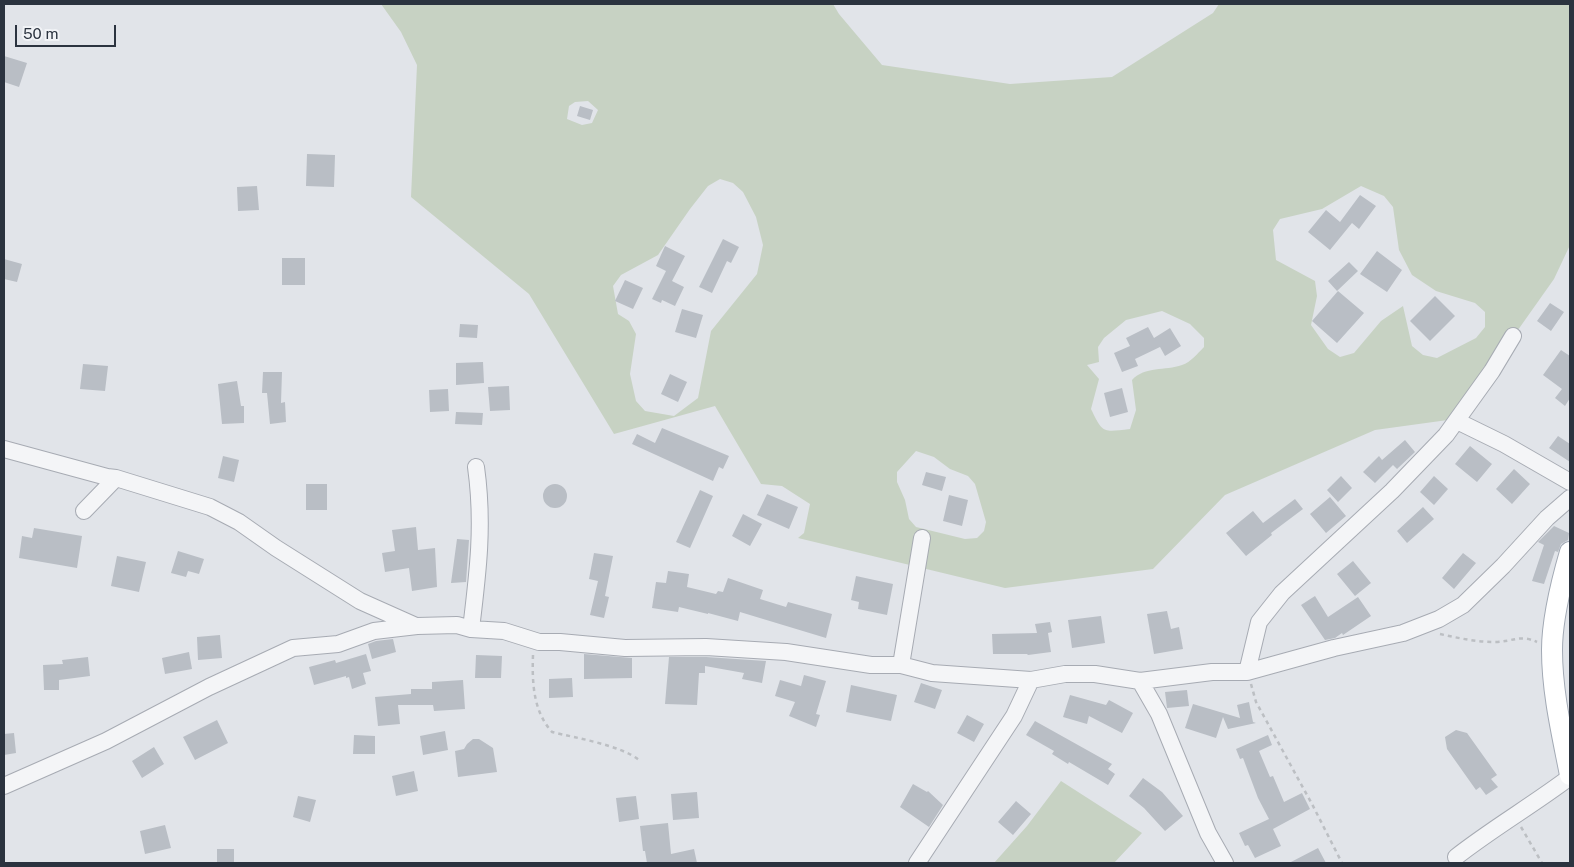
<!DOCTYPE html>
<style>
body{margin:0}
#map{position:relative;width:1574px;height:867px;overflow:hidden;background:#e1e4e9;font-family:"Public Sans",sans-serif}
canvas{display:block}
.frame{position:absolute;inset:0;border:5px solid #2b333f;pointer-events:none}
.scale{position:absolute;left:15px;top:25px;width:101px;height:22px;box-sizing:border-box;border:2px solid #2b333f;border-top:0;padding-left:6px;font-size:15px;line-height:18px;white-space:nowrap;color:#2b333f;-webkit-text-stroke:4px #f1f3f6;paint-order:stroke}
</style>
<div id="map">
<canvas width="1574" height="867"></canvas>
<div class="frame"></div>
<div class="scale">50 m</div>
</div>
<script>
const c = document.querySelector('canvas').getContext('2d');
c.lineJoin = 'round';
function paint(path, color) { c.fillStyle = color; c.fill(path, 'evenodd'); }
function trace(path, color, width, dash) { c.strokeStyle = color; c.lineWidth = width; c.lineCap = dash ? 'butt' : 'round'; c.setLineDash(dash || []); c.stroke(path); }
const green = new Path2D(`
 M381,4H833L839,14L882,65L1010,84L1112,77L1213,13L1219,4H1570V245L1554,279L1455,419L1375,430L1225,495L1153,569L1005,588L798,538L804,533L810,504L782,486L761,484L715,406L614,434L529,294L411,197L417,65L401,32ZM588,101L598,110L592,123L582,125L567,119L569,106L575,102ZM720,179L733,183L743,192L756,217L763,245L757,274L711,331L698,398L674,416L645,411L636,401L630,374L636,334L629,321L618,314L613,286L621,275L658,255L690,209L708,186ZM1361,186L1384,196L1393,207L1399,250L1412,275L1436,291L1475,303L1485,312V327L1476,338L1437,358L1423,355L1412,346L1403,306L1381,321L1354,353L1340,357L1328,349L1311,325L1317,296L1315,281L1276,260L1273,230L1280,219L1322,209ZM1162,311L1190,324L1204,338V347C1197,354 1191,362 1182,365C1165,371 1145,366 1132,380L1136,410L1130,429C1103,432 1103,434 1091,409L1099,379L1087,365L1099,362L1098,347L1104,338L1126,320ZM916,451L934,457L950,469L968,476L975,484L986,522L984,531L977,538L965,539L916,527L909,519L905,500L897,482V472Z
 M1061,781L1142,833L1114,863H994L1027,826Z`);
const building = new Path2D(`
 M4,56L27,63L19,87L4,82Z
 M580,106L593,110L590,120L577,116Z
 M307,154L335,155L334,187L306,186Z
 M257,186L259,210L238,211L237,187Z
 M1360,195L1376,206L1359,229L1352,223L1330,250L1308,232L1326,210L1340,222Z
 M723,239L739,247L731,263L727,261L712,293L699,287Z
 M665,246L685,256L672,281L684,287L675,306L662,300L661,303L652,299L666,271L656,266Z
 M1377,251L1402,270L1387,292L1360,274Z
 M282,258H305V285H282Z
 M4,259L22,264L17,282L4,279Z
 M1349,262L1358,271L1337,291L1328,281Z
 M625,280L643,288L633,309L615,301Z
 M1338,291L1364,313L1337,343L1312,321Z
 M1435,296L1455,316L1430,341L1410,321Z
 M1550,303L1564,312L1551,331L1537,321Z
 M682,309L703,315L696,338L675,332Z
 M460,324L478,325L477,338L459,337Z
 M1148,327L1154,338L1170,328L1181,346L1165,356L1160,347L1135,359L1138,366L1122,372L1114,353L1130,346L1126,338Z
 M1561,350L1570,356V398L1565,406L1555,398L1562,389L1543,375Z
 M483,362L484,383L456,385V363Z
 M83,364L108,366L105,391L80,389Z
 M263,372H282L281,403L285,402L286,422L270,424L267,393H262Z
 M670,374L687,382L678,402L661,394Z
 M237,381L241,406H244V423L222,424L218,384Z
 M509,386L510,410L490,411L488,387Z
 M1122,388L1128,412L1110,417L1104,393Z
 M448,389L449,411L430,412L429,390Z
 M456,412L483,413L482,425L455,424Z
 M662,428L729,456L723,469L719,467L713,481L632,444L637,434L655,443Z
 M1558,436L1570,444V462L1549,448Z
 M1405,440L1415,452L1397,469L1393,465L1375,483L1363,472L1379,456L1382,460Z
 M1470,446L1492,464L1477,482L1455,464Z
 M223,456L239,460L234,482L218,478Z
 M1514,469L1530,484L1512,504L1496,489Z
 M926,472L946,477L942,491L922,485Z
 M1341,476L1352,488L1338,502L1327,490Z
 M1434,476L1448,489L1434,505L1420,492Z
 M306,484H327V510H306Z
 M543 496a12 12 0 1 1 24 0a12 12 0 1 1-24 0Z
 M700,490L713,496L690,548L676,542Z
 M767,494L798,507L789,529L757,515Z
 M949,495L968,500L962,526L943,521Z
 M1330,497L1346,516L1326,533L1310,514Z
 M1295,499L1303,509L1271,533L1272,535L1246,556L1226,533L1253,511L1263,523Z
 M1423,507L1434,519L1407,543L1397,531Z
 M743,514L762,524L750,546L732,536Z
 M1554,526L1569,533L1568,540L1561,544L1558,552L1555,551L1544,584L1532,581L1544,545L1538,542Z
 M416,527L418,550L435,548L437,587L412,591L409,568L385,572L382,553L395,551L392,530Z
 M34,528L82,536L77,568L19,558L22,536L32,538Z
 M457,539L469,540L466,582L451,583Z
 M178,551L204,559L199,574L188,571L186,577L171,573Z
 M594,553L613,556L605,596L609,597L604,618L590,615L598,581L589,579Z
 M1463,553L1476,563L1454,589L1442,578Z
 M117,556L146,562L139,592L111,586Z
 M1353,561L1371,583L1355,596L1337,574Z
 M668,571L689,574L687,587L716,594L718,591L723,592L728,578L763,590L760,599L786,607L788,602L832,614L826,638L740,612L738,621L708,613V614L679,607L678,612L652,608L656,582L666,583Z
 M856,576L893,584L887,615L858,609L859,602L851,600Z
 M1315,596L1328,617L1358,597L1371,616L1343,635L1342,633L1335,638L1325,640L1301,605Z
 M1167,611L1171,629L1179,627L1183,649L1154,654L1147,614Z
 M1101,616L1105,643L1072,648L1068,620Z
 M1050,622L1052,632L1048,633L1051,652L1028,655L1027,654H993L992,634L1037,633L1035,624Z
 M220,635L222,658L198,660L197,637Z
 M393,639L396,652L372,659L368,644L376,641Z
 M189,652L192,669L165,674L162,658Z
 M366,654L371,671L363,673L366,684L352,689L349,677L346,678V676L314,685L309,667L335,660L336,663Z
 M584,654L632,658V678L584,679Z
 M476,655L502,656L501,678H475Z
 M88,657L90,676L59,680V690H44L43,665L63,664L62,660Z
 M669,657H706L766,661L762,683L742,679L744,673L705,666V673H699L697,705L665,704Z
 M804,675L826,681L816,714L820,715L816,727L789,716L795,702L775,696L780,680L801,686Z
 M572,678L573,697L549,698V679Z
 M463,680L465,709L434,711L433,705H398L400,724L378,726L375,697L411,694V689H432V682Z
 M921,683L942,690L935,709L914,702Z
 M851,685L897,695L891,721L846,712Z
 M1187,690L1189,706L1167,708L1165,692Z
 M1070,695L1106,705L1109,700L1133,713L1122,733L1089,716L1087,724L1063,717Z
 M1249,702L1253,722L1256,723L1228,729L1223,717L1216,738L1185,728L1193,704L1240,718L1237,705Z
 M967,715L984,724L974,742L957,733Z
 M217,720L228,743L195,760L183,737Z
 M1035,721L1112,764L1108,769L1115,774L1108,785L1069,762L1068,764L1052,754L1054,751L1026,735Z
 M1456,730L1467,733L1497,775L1491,779L1498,787L1486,795L1480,787L1476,790L1447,749L1445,737Z
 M445,731L448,750L423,755L420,736Z
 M14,733L16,753L4,755V734Z
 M354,735L375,736V754H353Z
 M1268,735L1272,745L1259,751L1270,777L1273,776L1284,802L1302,793L1310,809L1273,829L1281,846L1255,858L1248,845L1245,846L1239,833L1269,819L1258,798L1243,758L1240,759L1236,749Z
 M473,739H479L493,748L497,772L458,777L455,751L464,749L467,744Z
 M154,747L164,764L142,778L132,761Z
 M414,771L418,791L396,796L392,776Z
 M1143,778L1162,792L1183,816L1165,831L1144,808L1129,796Z
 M913,784L927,792L928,791L943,805L929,827L900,807Z
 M697,792L699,818L673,820L671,794Z
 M298,796L316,800L310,822L293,817Z
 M636,796L639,819L619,822L616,798Z
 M1016,801L1031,814L1013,835L998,822Z
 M668,823L671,854L694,849L697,863H647L645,851H643L640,826Z
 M165,825L171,848L145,854L140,831Z
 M1318,848L1326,863H1289Z
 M217,849H234V863H217Z`);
const path = new Path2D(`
 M1440,634C1458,638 1476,642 1495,642C1512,642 1520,634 1537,642
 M533,655C532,682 533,711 552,732C576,738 620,745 639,760
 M1251,684L1256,702L1312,804L1342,863
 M1521,827L1542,863`);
const minor = new Path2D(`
 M1457,421L1504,444L1570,482
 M4,449L107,477L116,478L210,507L239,522L276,548L360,601L416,626
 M84,511L116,478
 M471,629C478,572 484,524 476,467
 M901,665L922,538
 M1247,672L1259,622L1282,593L1392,491L1446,435L1492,371L1513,336
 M1140,681L1159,714L1208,833L1225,863
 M4,786L106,741L209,687L293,648L338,644L374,631L417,626L457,625L471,629L504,631L539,642H560L625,648L706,647L786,652L871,665H901L932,673L1031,680L1065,674H1095L1140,681L1212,672H1247L1334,648L1403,633L1439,619L1463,605L1503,566L1547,518L1570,498
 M1456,857C1493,828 1533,805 1570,777
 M917,863L1014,716L1031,680`);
const major = new Path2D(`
 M1570,552C1561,583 1552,618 1552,650C1552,692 1562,734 1570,775`);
paint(green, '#c7d2c3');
paint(building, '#b9bec5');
trace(minor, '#a7abb3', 18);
trace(major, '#a2a9b4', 22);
trace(path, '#bcbfc3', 2.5, [4, 4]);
trace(minor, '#f4f5f7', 16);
trace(major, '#fff', 20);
</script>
